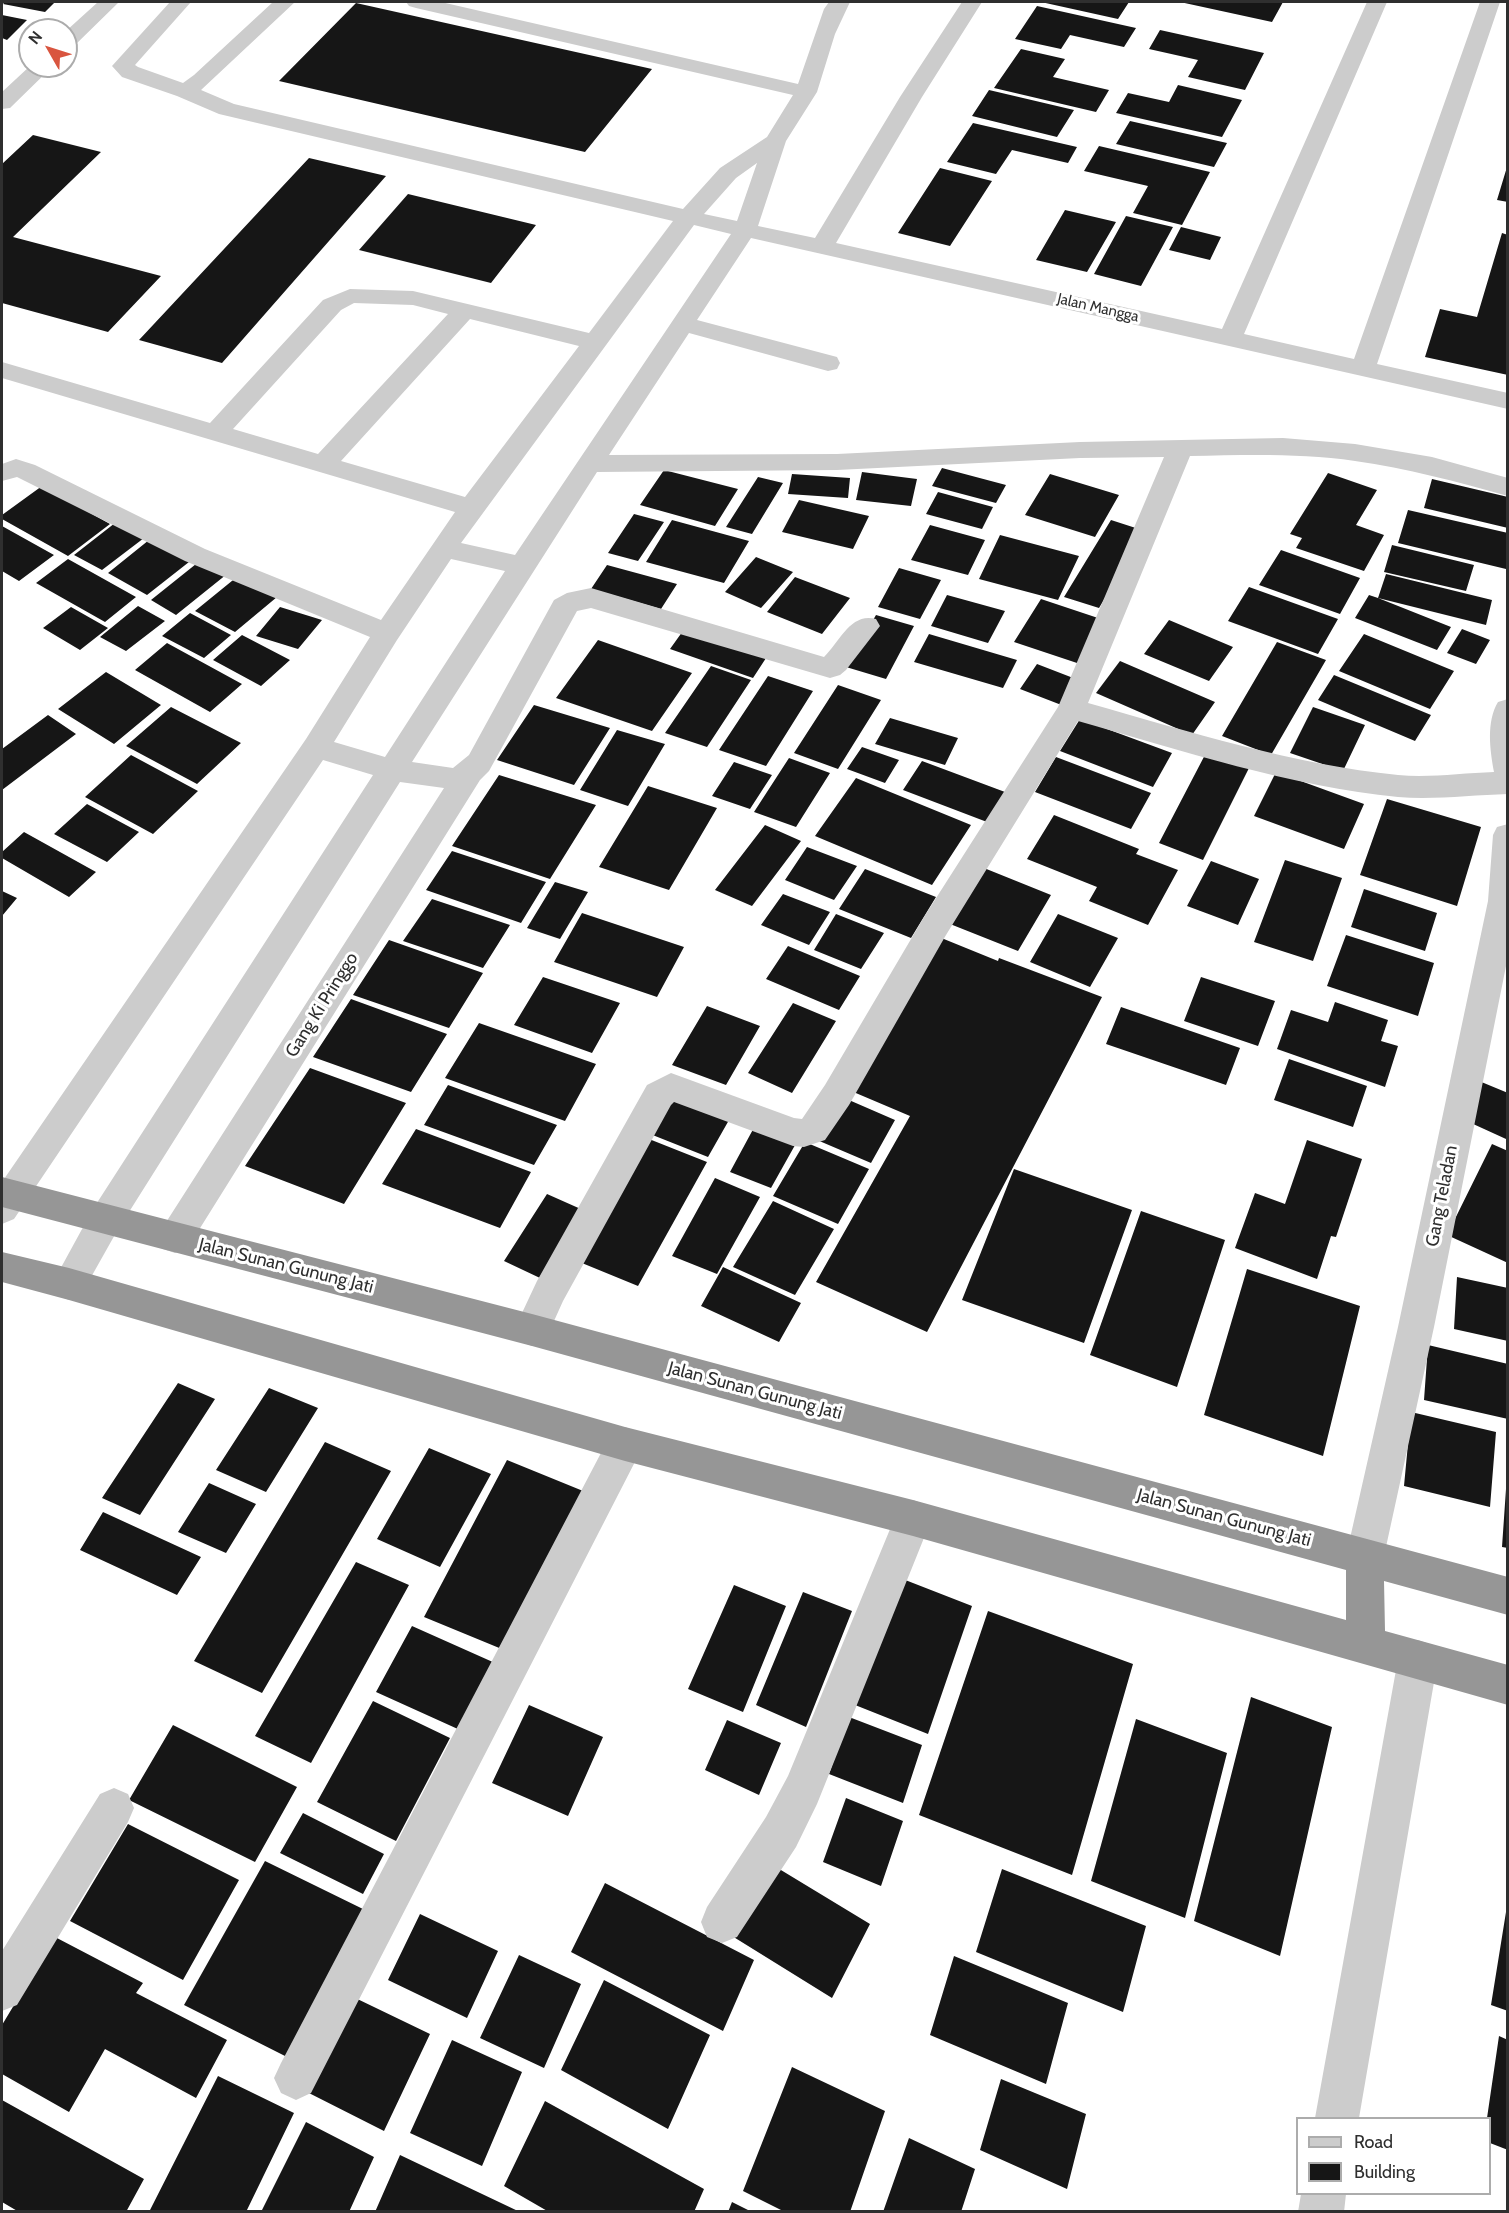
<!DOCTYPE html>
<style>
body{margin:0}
#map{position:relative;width:1509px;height:2213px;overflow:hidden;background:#fff;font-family:Cabin,sans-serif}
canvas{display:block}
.frame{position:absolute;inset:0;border:3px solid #2f2f2f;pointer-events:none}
.legend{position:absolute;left:1296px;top:2117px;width:195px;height:78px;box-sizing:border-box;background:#fff;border:2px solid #acacac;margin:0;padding:8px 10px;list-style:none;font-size:18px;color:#2f2f2f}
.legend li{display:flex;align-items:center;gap:12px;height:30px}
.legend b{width:30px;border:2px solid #acacac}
.north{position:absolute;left:18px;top:18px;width:60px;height:60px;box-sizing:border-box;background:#fff;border:2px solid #acacac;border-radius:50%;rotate:309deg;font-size:16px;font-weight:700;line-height:24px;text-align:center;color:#2f2f2f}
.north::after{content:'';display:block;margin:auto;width:21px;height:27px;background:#d9553f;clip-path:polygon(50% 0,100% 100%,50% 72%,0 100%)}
</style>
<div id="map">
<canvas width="1509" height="2213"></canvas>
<div class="frame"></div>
<ul class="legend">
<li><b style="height:8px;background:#ccc"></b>Road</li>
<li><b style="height:16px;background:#161616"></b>Building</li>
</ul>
<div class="north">N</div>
</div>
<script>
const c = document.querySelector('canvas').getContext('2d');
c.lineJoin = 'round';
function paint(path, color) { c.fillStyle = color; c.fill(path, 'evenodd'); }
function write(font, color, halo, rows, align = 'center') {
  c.font = font + ' Cabin,sans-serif'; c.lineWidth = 6; c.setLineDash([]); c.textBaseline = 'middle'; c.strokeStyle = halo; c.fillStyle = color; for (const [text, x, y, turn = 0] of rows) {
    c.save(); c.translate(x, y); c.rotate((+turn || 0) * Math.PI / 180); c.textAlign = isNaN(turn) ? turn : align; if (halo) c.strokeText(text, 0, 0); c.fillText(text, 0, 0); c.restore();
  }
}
const building = new Path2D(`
 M5,2H55L45,12L3,4Z
 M1041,2H1129L1118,19Z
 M1180,2H1283L1272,22Z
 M356,3L652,69L585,152L279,81Z
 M1037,6L1136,28L1124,47L1070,35L1061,49L1015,39Z
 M2,15L27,20L7,40L2,38Z
 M1160,30L1264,53L1245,90L1188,77L1198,60L1149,49Z
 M1021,49L1065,59L1053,77L1109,90L1096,112L994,88Z
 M1178,85L1242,100L1222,137L1116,113L1128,93L1169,102Z
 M989,90L1074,110L1057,137L972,116Z
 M1130,121L1227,143L1214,167L1116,144Z
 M973,123L1077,147L1068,163L1012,150L996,174L947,162Z
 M33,135L101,152L13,237L161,276L108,332L2,303V164Z
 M1099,146L1210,172L1182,225L1133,213L1148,186L1084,171Z
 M309,158L386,176L222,363L139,340Z
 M1507,167L1508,168V202L1497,200Z
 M940,168L992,181L950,246L898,233Z
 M408,194L536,225L491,283L359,250Z
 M1065,210L1116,222L1087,272L1036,260Z
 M1126,216L1173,227L1141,286L1094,274Z
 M1181,227L1221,237L1210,260L1169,250Z
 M1502,233L1508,235V375L1425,357L1440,309L1477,317Z
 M942,468L1006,485L996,503L932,486Z
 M664,470L738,489L715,526L640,505Z
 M862,472L917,479L911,506L856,500Z
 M1328,473L1377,490L1356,525L1384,535L1364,571L1296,548L1302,538L1290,534Z
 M792,474L850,478L848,498L788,494Z
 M1050,474L1119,495L1095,537L1025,515Z
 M758,477L783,483L752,534L726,527Z
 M1432,479L1508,497V528L1424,508Z
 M42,486L110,524L68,556L2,519V515Z
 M938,492L993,507L982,529L926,514Z
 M799,500L869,516L853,549L782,532Z
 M1408,510L1508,533L1506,569L1398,543Z
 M634,514L664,522L638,561L608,553Z
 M672,520L749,541L724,583L646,562Z
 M1111,520L1145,531L1099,608L1064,597Z
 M115,523L144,538L102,570L74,555Z
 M930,525L985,540L968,575L911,560Z
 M2,526L54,555L19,581L2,571Z
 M1000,535L1079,556L1058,600L979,579Z
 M149,540L189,562L147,595L108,573Z
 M1392,545L1474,565L1466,591L1384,572Z
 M1281,550L1360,578L1340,614L1259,585Z
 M756,557L793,572L761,608L725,592Z
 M68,559L136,597L105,622L36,583Z
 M201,560L227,574L176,615L151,600Z
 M607,565L677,584L661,609L591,589Z
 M899,568L941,580L920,619L878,607Z
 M1386,574L1492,600L1486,625L1378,598Z
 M238,576L277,597L235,632L195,611Z
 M795,577L850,598L822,634L767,612Z
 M1249,587L1338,619L1318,654L1228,621Z
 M947,595L1005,611L988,643L931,626Z
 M1369,595L1378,598L1451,627L1437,650L1355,618Z
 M1041,599L1107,621L1083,665L1014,642Z
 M138,606L165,621L126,651L100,637Z
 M71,607L108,628L80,650L43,628Z
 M280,607L322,620L298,649L256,636Z
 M190,613L231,635L204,658L162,636Z
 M876,615L914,626L886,679L846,667Z
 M1169,620L1233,647L1209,681L1144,654Z
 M685,628L768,655L753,678L670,649Z
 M1462,629L1490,640L1476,664L1447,653Z
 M929,634L1017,660L1003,688L914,662Z
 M1364,634L1454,671L1430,709L1339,671Z
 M242,635L290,660L261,686L213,660Z
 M598,640L692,673L652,731L556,698Z
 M1277,642L1326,660L1271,755L1222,736Z
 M167,643L242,684L210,712L135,670Z
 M1120,661L1215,702L1192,735L1096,693Z
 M1037,664L1081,681L1064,706L1020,689Z
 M711,666L751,680L707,747L665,733Z
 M106,672L161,705L114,744L58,709Z
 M1334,675L1431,715L1415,741L1318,700Z
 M768,676L813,691L766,766L719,750Z
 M838,685L881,700L838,769L794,753Z
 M534,705L610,728L574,785L497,760Z
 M171,707L241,743L197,784L126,746Z
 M1313,707L1365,725L1343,771L1290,753Z
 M48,715L76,734L2,790V749Z
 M890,718L958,738L945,765L875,744Z
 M1080,719L1172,753L1153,787L1060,751Z
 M617,730L665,744L628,806L580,790Z
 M862,747L899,760L885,783L847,769Z
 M1207,751L1250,766L1203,860L1159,843Z
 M131,755L198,791L153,834L85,797Z
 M1056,757L1151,793L1131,829L1035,792Z
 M789,758L830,773L796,827L754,812Z
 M922,761L1005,792L987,822L903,790Z
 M734,762L772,775L750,809L712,796Z
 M1276,772L1364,804L1344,849L1254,816Z
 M499,775L596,805L550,879L452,846Z
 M856,778L971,825L932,885L815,836Z
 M648,786L717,808L669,890L599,867Z
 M1387,799L1481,827L1457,906L1360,875Z
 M87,804L139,832L107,862L54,834Z
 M1054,815L1139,849L1136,854L1178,870L1148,925L1089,901L1097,887L1027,859Z
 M765,825L801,841L752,906L715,890Z
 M24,832L96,872L69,897L2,858V852Z
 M807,847L857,866L834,900L785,880Z
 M452,851L546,882L521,923L426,890Z
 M1285,860L1342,878L1313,961L1254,942Z
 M1211,861L1259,879L1238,925L1187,906Z
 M979,866L1051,895L1018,951L945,922Z
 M865,869L936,897L911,938L839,909Z
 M555,882L588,892L560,939L527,928Z
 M1364,889L1437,913L1425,951L1351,927Z
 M2,891L17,898L2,916Z
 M783,894L830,912L809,945L761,925Z
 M432,899L510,925L483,968L403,941Z
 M582,913L684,947L657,997L554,962Z
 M836,914L884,933L861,969L814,950Z
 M1058,914L1118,938L1090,987L1030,962Z
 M934,935L998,961L999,958L1102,997L927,1332L816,1282L910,1116L844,1088Z
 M1346,935L1434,963L1418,1016L1327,986Z
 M389,940L483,973L449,1028L353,995Z
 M788,946L860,976L839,1010L766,979Z
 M543,977L620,1003L592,1053L514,1025Z
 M1201,977L1275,1001L1258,1046L1184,1021Z
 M351,999L447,1034L411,1092L313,1057Z
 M1335,1002L1388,1020L1381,1041L1398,1046L1385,1087L1277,1049L1291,1010L1328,1022Z
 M793,1003L836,1021L792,1093L748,1073Z
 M707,1006L760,1026L726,1085L672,1065Z
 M1121,1007L1240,1048L1226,1085L1106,1044Z
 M479,1023L596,1064L565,1121L445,1078Z
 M1289,1059L1367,1086L1353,1127L1274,1100Z
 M310,1068L406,1103L344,1204L245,1166Z
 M1479,1081L1508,1093L1506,1139L1460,1118Z
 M448,1085L557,1125L534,1165L424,1125Z
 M670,1089L733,1113L708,1157L645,1132Z
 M842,1097L895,1120L871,1163L817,1140Z
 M757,1122L799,1138L771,1188L730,1172Z
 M416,1129L531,1172L500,1228L382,1184Z
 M649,1139L707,1162L638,1286L577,1261Z
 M1307,1140L1362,1159L1336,1237L1331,1236L1317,1279L1235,1248L1255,1193L1285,1204Z
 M805,1142L869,1169L838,1224L773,1196Z
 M1492,1144L1508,1151V1263L1447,1235Z
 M1014,1169L1132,1210L1084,1343L962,1300Z
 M715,1178L760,1197L717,1274L672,1256Z
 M547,1194L583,1210L540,1278L504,1261Z
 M773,1201L834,1229L795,1295L733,1267Z
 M1141,1211L1225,1240L1177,1387L1090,1355Z
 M723,1267L801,1303L779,1342L701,1306Z
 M1247,1269L1360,1306L1323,1456L1204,1415Z
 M1457,1277L1508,1288V1341L1454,1329Z
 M1428,1345L1508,1364V1419L1424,1400Z
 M178,1383L215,1399L140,1515L102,1498Z
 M269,1388L318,1408L266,1492L216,1470Z
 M1411,1412L1496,1432L1490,1507L1404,1486Z
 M325,1442L391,1471L262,1693L194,1661Z
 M429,1448L491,1474L440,1567L377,1539Z
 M507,1460L588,1493L509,1652L424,1617Z
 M209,1483L256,1504L226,1553L178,1532Z
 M1506,1489H1508V1548L1502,1547Z
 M103,1512L201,1557L177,1595L80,1550Z
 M356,1562L409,1585L311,1763L255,1736Z
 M895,1576L972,1606L928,1734L850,1703Z
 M734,1585L786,1606L743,1712L688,1689Z
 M803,1592L852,1611L806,1727L756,1705Z
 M988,1611L1133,1664L1072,1875L919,1815Z
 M412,1626L495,1663L460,1730L376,1692Z
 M1251,1697L1332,1727L1280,1956L1194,1921Z
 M373,1701L450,1738L396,1841L317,1802Z
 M529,1705L603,1737L568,1816L492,1783Z
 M849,1717L922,1745L903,1803L829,1774Z
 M1136,1719L1227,1753L1185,1918L1091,1881Z
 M727,1720L781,1743L759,1795L705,1770Z
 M173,1725L297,1787L255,1862L129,1800Z
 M846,1798L903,1821L881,1886L823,1862Z
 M303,1813L384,1854L363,1894L280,1853Z
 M128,1824L239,1880L183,1980L70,1921Z
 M265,1861L365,1910L287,2057L184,2005Z
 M771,1864L870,1924L832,1998L732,1936Z
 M1002,1869L1146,1926L1123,2012L976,1952Z
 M605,1883L754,1960L723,2031L571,1952Z
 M1506,1912H1508V2011L1491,2005Z
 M420,1914L498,1951L467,2018L388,1980Z
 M55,1937L143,1983L136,1993L227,2040L196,2098L105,2049L69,2112L2,2074V2025Z
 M519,1955L581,1984L544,2068L480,2038Z
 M954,1956L1068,2003L1046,2084L930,2035Z
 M604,1980L710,2035L668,2129L561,2070Z
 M347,1994L430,2034L384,2131L299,2088Z
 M1499,2036L1508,2040V2150L1490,2143V2118H1487Z
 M452,2040L522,2072L482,2166L410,2133Z
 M792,2067L885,2111L850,2212H785L743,2191Z
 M218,2076L294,2113L246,2212H149Z
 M1001,2079L1086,2114L1067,2189L980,2150Z
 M2,2100L144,2179L126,2212H19L2,2202Z
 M545,2101L704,2189L694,2212H549L504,2186Z
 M306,2122L374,2157L349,2212H261Z
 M909,2138L975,2169L961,2212H883Z
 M400,2155L520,2212H375Z
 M732,2202L752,2212H728Z`);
const minor = new Path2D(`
 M98,2H119L73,47L66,49V31Z
 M170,2H191L135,65L138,67L183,83L194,75L273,2H295L201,90L234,104L683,209L720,168L767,137L793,95L416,8L409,6L406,2H441L798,84L824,9L829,2H850L835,34L817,92L786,141L758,226L815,238L900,97L962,2H982L922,97L836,243L1222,329L1367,2H1387L1244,334L1354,359L1480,2H1500L1377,364L1508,393V409L751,238L697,320L837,357L840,363L837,369L828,371L689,333L609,455L837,454L1080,442L1283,438L1355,444L1432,457L1508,478V496C1457,482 1407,468 1355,461C1301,453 1246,455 1190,456L1088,703C1187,731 1295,765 1398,775C1429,778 1462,773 1494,772C1490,750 1486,722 1498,702L1508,699V794C1472,795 1433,800 1398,797C1293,787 1180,750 1078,721L946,935L849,1105L825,1140L804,1147L793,1146L674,1102L671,1105L563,1301L545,1341L532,1346L519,1341L514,1330L537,1281L647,1085L671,1073L794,1118L802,1119L825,1085L924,917L1058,707L1164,457L1080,458L837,470L597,472L412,762L453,768L469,755L554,600L567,593L591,588L824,657C840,641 851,612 876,619L880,626L846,670L840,675L830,678L591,608L577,611L489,771L480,780L187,1249L175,1253L163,1249L158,1238L163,1227L444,788L400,782L117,1231L81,1295L69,1300L57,1295L52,1284L93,1209L373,775L323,760L14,1219L2,1224V1182L306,739L370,637L185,561L17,477L2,481V464L16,459L35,465L205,549L381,620L455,512L2,378V362L210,423L323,300L350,289L413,291L589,333L673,221L219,114L177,96L122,77L112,66ZM757,163L737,221L704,214L736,178ZM694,225L731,234L515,555L461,543ZM354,303L413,305L448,314L318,454L233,429L341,310ZM470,319L579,346L465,497L341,461ZM451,559L505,571L385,757L334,742L397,640Z
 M30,66H53L10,108L2,109V92Z
 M1508,824V956L1434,1327L1384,1556L1378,1569L1365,1574L1352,1569L1346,1556L1398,1327L1488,901L1493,835L1497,827Z
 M625,1427L638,1432L643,1444L638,1456L311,2093L296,2100L281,2093L274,2078L281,2063L612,1432Z
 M913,1500L926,1505L932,1518L817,1804L796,1847L737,1937L722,1943L707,1937L701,1922L707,1907L766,1817L788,1776L900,1505Z
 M1418,1640L1432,1645L1438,1659L1359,2118H1315L1398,1659L1404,1645Z
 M114,1788L128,1794L134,1808L128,1822L17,2005L2,2011V1951L100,1794Z
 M1301,2194H1346L1344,2212H1298Z`);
const highway = new Path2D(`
 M2,1177L532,1314L1508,1577V1615L1384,1581L1385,1631L1508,1665V1705L913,1536L625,1461L69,1300L2,1282V1252L69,1268L625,1427L913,1500L1346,1620V1570L532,1346L2,1207Z`);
const farStreetnames = [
 ["Jalan Mangga",1098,308,13]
];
const streetNames = [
 ["Gang Ki Pringgo",322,1005,-58],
 ["Gang Teladan",1442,1196,-79],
 ["Jalan Sunan Gunung Jati",286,1266,14],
 ["Jalan Sunan Gunung Jati",755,1391,15],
 ["Jalan Sunan Gunung Jati",1224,1518,15]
];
paint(building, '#161616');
paint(minor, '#ccc');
paint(highway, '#969696');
write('15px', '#2f2f2f', '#fff', farStreetnames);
write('18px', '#2f2f2f', '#fff', streetNames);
</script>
